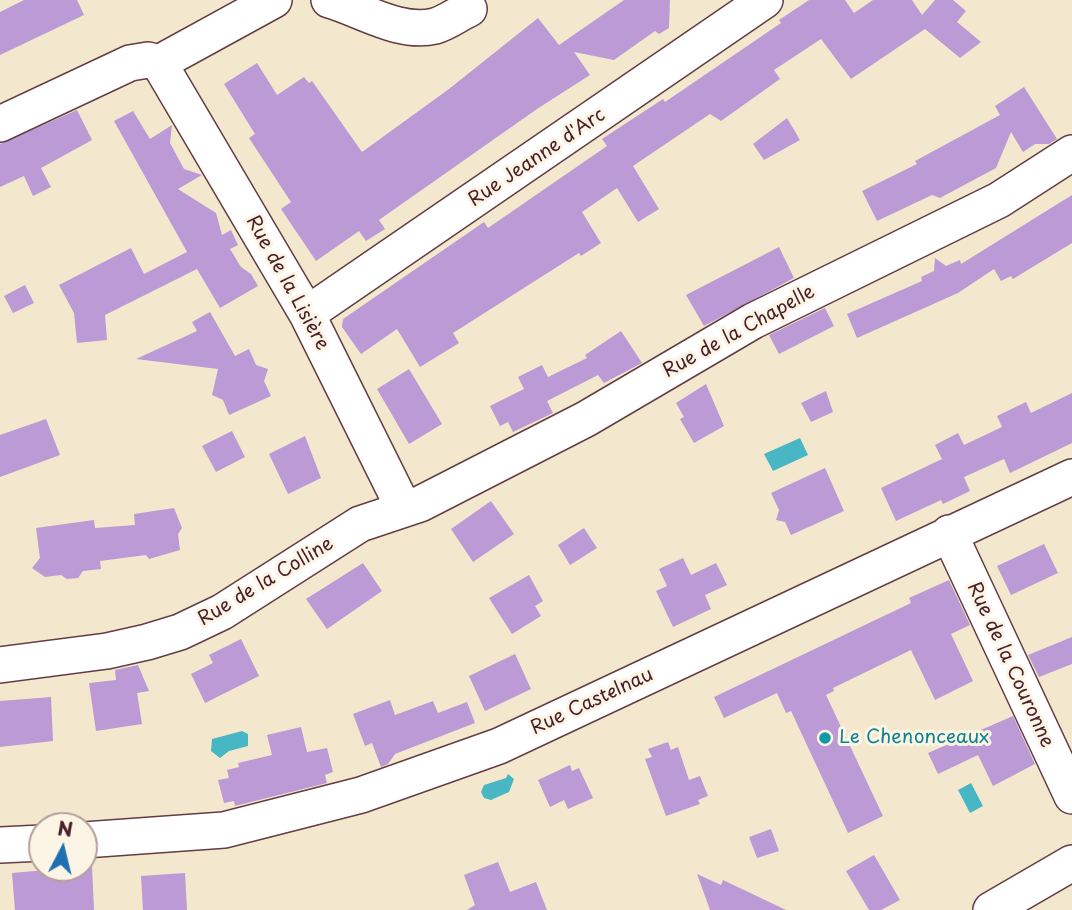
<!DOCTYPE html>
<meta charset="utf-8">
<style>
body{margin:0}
#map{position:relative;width:1072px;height:910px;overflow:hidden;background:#f3e8cd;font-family:"Playpen Sans",sans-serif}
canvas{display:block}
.north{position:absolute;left:28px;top:812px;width:70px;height:70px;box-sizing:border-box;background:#fcf5e5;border:2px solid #b59f9b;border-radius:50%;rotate:7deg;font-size:19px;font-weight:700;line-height:28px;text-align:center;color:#4a1f2b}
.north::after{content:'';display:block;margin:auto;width:24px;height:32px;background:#1f6fb2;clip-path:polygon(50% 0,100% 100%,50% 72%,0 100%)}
</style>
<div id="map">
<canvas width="1072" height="910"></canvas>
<div class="north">N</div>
</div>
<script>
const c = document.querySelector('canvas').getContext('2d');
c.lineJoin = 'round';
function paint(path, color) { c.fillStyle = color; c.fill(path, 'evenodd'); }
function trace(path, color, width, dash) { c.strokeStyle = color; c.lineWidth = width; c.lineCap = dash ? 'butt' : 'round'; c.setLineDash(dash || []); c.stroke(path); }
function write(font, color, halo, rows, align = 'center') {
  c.font = font + ' "Playpen Sans",sans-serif'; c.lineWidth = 6; c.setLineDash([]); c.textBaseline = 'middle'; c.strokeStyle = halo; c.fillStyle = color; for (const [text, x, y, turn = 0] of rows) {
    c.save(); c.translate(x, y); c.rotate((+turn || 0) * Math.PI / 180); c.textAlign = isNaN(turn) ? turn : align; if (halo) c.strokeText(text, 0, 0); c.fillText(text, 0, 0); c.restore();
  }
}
const water = new Path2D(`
 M800,438L808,455L773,471L764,454Z
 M242,731L248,734V746L229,751L220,758L211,751L212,739Z
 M508,774L514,779L509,792L491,800L484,798L481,792L484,785L506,778Z
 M971,783L983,806L970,813L958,790Z`);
const building = new Path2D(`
 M24,0H77L84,15L0,55V12Z
 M624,0H670L669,28L659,34L655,31L614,60L574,52L590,75L537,109L379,220L385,229L366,241L359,231L316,261L281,209L291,202L249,138L255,134L224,84L257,63L277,95L304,77L309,83L312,81L362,152L449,89L538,18L559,45Z
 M809,0H845L854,13L873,0H912L922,15L935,0H953L966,11L957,22L981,42L960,58L925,29L851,79L821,39L774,70L780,79L721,121L710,114L633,166L659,209L638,222L617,188L582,212L601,243L581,256L579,253L453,333L459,343L420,367L397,329L361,354L342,327L343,319L484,222L488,228L607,146L602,139L663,99L665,102L781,23L779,20Z
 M1024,87L1057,139L1049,144H1035L1023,152L1011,132L996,168L940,198L932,195L877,221L862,191L917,164L915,161L1000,115L995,106Z
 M77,110L92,140L41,168L51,187L33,196L24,176L0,187V144Z
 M133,111L150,139L172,125L170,143L184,169L202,175L178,189L216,213L222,235L231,230L238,245L230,249L241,267L251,274L258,286L220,308L197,269L105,315L107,340L77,343L74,313L59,285L131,248L144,274L187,252L114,121Z
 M787,118L800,140L764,160L753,144Z
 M1072,195V243L1013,279L1011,276L1001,281L994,269L958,293L857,338L847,314L922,281L921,277L934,271L935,258L946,266L960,260L961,264Z
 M779,247L794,278L704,326L686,295Z
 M25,285L34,303L13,313L4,296Z
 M825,308L834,326L779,354L769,335Z
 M210,312L235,356L249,349L256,365L268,369L264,381L271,396L229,415L223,400L212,395L218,369L136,359L197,331L192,322Z
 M621,331L642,363L604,383L598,375L547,401L553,413L513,432L508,422L500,426L490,406L524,389L518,377L542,365L548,377L587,358L585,355Z
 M409,369L442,424L409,444L377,389Z
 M706,384L724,426L694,443L680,419L684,417L676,403Z
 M826,391L833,412L811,422L801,403Z
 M1072,393V443L1010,473L1004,459L964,477L970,491L943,504L941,500L896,521L881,488L942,459L935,445L958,433L964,445L1002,427L997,416L1026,402L1031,413Z
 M46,419L60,455L0,477V435Z
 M232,431L245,457L216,472L202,446Z
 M305,436L321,478L288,494L269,454Z
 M825,468L844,511L791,535L785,522L776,520L779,510L771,493Z
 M491,501L514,534L473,562L451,529Z
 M174,508L182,528L178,534L180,550L149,559L146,555L100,561L101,569L83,571L78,578L67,579L61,575L45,577L32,568L40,558L36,528L94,520L95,528L135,525L134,514Z
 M584,528L597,548L570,565L558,545Z
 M1044,544L1058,573L1011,595L997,566Z
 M683,558L691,575L716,563L727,585L705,595L711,609L673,627L656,591L667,586L659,569Z
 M363,563L382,591L327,629L306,599Z
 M529,575L543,601L535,606L541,616L512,634L489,598Z
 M949,580L970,625L951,634L973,681L935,700L911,650L833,688L834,691L826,695L883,816L848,833L791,711L786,713L777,693L724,718L714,697L911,603L909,598Z
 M1072,637V664L1039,677L1028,655Z
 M241,639L259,676L205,703L191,674L213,663L209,655Z
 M515,654L531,689L485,711L469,676Z
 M138,665L149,691L137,693L142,724L96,731L89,683L116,680L115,670Z
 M51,697L53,741L0,747V701Z
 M390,700L395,715L433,701L438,713L467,702L475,723L395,754L388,764L381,767L372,743L365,746L353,714Z
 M1013,716L1035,764L993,786L978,755L938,774L928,753Z
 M301,727L307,752L327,748L333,772L325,775L327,783L235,806L234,801L224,803L218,780L229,778L227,770L239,767L238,763L272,755L267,735Z
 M668,742L671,750L678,747L689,780L700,776L708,796L698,800L700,804L666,816L645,759L652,757L648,749Z
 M570,765L572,771L579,768L593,798L568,809L564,800L550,807L538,780Z
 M771,829L779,851L757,858L749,837Z
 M874,855L900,900L881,910H869L846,871Z
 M498,862L510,892L536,882L547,910H467L475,905L464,875Z
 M92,866L94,910H15L12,873Z
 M185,873L187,910H143L141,876Z
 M697,874L721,885L723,880L786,910H710Z`);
const minor = new Path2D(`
 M329,0C361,9 400,35 435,26C446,23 458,14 469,9
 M159,63L307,314L404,509
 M159,63L274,0
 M0,124L130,63L148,60L159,63
 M307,314L765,0
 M949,533L1072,796
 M0,665L107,651L147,642L180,632L222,612L360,524L420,504L586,419L753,321L999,200L1072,153
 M84,840L224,830L361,795L499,746L1072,477
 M0,845L42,843
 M991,910L1072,863`);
const markers = [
 [825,738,7,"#0f9aa8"]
];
const streetNames = [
 ["Rue Jeanne d'Arc",537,158,-34],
 ["Rue de la Lisière",287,283,61],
 ["Rue de la Chapelle",739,332,-29],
 ["Rue de la Colline",266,582,-31],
 ["Rue de la Couronne",1010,665,65],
 ["Rue Castelnau",592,702,-25]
];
const cultureNames = [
 ["Le Chenonceaux",839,738]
];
paint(water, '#49b7c3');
paint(building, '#bb9ad6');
trace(minor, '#633d43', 38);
trace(minor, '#fff', 35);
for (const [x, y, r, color] of markers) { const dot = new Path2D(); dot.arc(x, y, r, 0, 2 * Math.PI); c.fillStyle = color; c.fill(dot); trace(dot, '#fcf5e5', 2.5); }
write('19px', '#4a1f2b', '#fcf5e5', streetNames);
write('19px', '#0d838f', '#fcf5e5', cultureNames, 'left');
</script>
